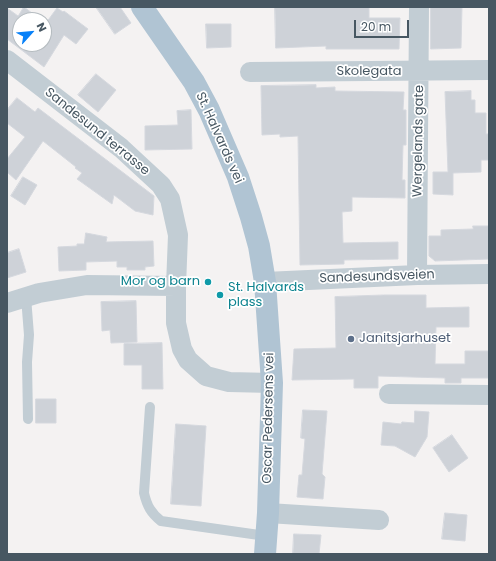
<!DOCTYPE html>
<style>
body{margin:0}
#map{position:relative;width:496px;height:561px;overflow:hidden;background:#f4f2f2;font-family:Poppins,sans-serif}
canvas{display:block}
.frame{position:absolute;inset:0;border:8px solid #475762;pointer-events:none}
.north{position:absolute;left:12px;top:12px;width:40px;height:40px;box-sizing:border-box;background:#fff;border:1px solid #b5bcc0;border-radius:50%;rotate:63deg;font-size:11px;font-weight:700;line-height:16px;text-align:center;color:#475762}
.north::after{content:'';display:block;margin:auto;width:14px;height:18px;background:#0881f8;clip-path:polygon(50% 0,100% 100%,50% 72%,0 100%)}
.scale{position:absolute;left:354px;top:20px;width:55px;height:18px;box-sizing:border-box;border:2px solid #475762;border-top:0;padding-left:5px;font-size:12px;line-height:14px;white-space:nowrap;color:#475762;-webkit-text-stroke:3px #fff;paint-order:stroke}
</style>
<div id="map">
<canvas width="496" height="561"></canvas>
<div class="frame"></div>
<div class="north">N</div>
<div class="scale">20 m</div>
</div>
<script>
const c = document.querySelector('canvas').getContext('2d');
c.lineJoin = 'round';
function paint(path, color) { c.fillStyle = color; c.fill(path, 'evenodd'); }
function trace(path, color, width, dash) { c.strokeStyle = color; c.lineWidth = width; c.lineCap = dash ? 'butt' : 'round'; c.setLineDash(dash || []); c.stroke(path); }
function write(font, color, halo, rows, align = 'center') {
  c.font = font + ' Poppins,sans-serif'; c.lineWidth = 3.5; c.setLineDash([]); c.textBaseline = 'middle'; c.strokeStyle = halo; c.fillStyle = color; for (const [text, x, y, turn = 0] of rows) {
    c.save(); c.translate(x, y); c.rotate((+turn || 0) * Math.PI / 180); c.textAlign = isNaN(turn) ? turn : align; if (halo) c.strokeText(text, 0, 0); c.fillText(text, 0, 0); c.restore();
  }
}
const building = new Path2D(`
 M24,7L41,20H20V44H44V22L46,23L57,8L63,12L64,11L88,29L76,44L64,35L44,67L7,39V8L18,16Z
 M96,7H120L131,23L115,34Z
 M275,7H369V18H400L399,49H326V46L276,48Z
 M431,7H462L461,48L431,49Z
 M206,24H231V47L207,48Z
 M96,74L116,90L98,112L78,95Z
 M316,85V88L335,87V91L404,92L403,110H406V145H403L402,180H405V198L352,197V211L342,212L343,243L398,242V259L344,260V264L300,265L298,136L280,137V134L262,135L261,86Z
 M471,91V100H475V113H486V134H489V160H481V172L453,173V195L433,194V172H448L445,92Z
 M17,98L35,112L38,108L154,196L153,215L135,211L114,195L112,204L77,179L82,173L75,168L76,167L43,141L16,180L7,172V159L25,137L7,123V110Z
 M191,110L192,149L145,150V126L178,125L177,111Z
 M23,177L37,185L25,205L11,196Z
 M473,226H489V259L435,261L429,256V236H441V230L473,229Z
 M86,233L107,237L106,242L153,241L154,266L145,267V270H127V267H117V261L86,262V270L59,271L58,247L77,246V244H84Z
 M19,249L26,272L7,278V253Z
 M384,295H426V308L469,307V327H436L435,364H465V351H489V378H461V383H445V378L378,376V388H354V379L292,380L294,349L336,348L335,297Z
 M136,301L137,342L111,343L110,330L102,331L101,302Z
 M162,343L163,389H142V365H124V344Z
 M36,399H56V423H36Z
 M303,410L327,411L322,474L325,477L323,499L297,497L299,475H302L305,439L301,438Z
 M415,411L429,412L427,437L415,457L395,446L381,445L383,422L401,424L402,422L414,423Z
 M176,424L206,426L201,506L171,504Z
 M452,435L468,458L449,472L433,448Z
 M445,513L467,515L465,541L442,539Z
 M294,534L321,535L319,554H293Z`);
const lane = new Path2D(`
 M26,297L29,335L27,362L28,419
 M150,407L144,493C147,506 151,513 161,521L266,536`);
const street = new Path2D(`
 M7,60L121,148L161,185L170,199L178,235L176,286V323L182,349L188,360L206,376L229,382L272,383
 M250,72L489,70
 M417,275L419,7
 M265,282L417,275L489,274
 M7,303L39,293L87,285L176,286
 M389,394L489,395
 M268,513L379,520`);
const primary = new Path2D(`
 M142,7L194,82L209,110L238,177L251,217L259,246L265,282L272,383L268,513L265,554`);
const markers = [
 [208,282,4,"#0f9aa8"],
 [220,295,4,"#0f9aa8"],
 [351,339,4,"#5c6f8a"]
];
const streetNames = [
 ["Skolegata",369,72],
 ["Sandesund terrasse",97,132,39],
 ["St. Halvards vei",219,138,66],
 ["Wergelands gate",419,141,-89],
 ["Sandesundsveien",377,277,-2],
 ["Oscar Pedersens vei",269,418,-89]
];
const cultureNames = [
 ["Mor og barn",200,282],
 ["St. Halvards",228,288,"left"],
 ["plass",228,303,"left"]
];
const serviceNames = [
 ["Janitsjarhuset",359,339]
];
paint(building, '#ced2d8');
trace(building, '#d5d8de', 1);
trace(lane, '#c2cdd4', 10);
trace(street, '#c2cdd4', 20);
trace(primary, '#b0c4d3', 22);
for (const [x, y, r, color] of markers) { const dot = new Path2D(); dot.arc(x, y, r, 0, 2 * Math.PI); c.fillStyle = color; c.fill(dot); trace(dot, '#fff', 1.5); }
write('13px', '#475762', '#fff', streetNames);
write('13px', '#0d838f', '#fff', cultureNames, 'right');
write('13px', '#4e5e75', '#fff', serviceNames, 'left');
</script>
